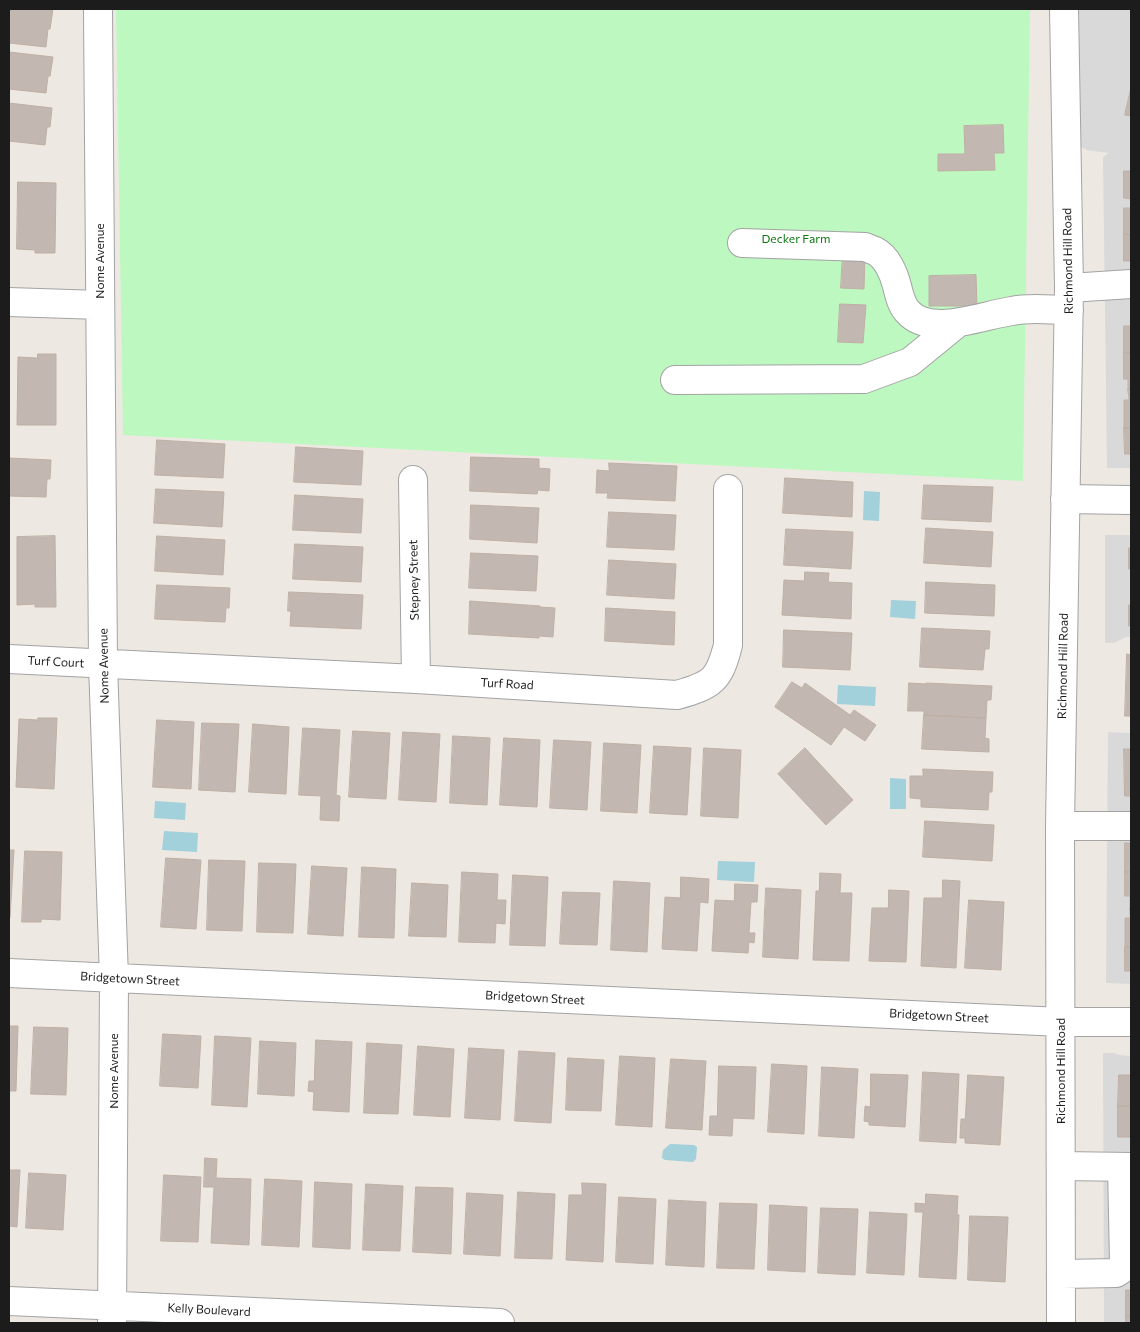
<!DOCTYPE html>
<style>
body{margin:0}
#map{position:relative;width:1140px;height:1332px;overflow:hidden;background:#ede9e2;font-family:Commissioner,sans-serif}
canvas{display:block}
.frame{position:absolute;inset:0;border:10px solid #1c1c1c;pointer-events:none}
</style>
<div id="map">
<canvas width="1140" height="1332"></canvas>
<div class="frame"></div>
</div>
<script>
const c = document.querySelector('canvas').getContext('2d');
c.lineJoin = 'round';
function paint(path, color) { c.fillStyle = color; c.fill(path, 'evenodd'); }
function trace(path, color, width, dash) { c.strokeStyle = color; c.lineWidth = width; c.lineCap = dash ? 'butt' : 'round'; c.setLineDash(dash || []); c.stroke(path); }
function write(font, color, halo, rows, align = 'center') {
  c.font = font + ' Commissioner,sans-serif'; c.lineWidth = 4.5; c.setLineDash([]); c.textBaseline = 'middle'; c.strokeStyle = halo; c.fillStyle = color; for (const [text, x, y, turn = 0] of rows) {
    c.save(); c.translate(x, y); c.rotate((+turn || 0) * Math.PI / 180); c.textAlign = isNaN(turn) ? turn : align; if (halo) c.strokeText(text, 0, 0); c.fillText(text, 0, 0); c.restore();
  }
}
const residential = new Path2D(`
 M1074,9H1131V468H1107L1103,157L1109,153L1087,150L1079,146Z
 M1105,535H1131V637H1126L1114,643H1105Z
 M1108,732L1131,733V984L1106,983Z
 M1103,1053H1114L1119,1055L1131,1056V1323H1104Z`);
const park = new Path2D(`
 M116,9H1030L1023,481L123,435Z`);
const water = new Path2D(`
 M864,491L880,492L879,521L863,520Z
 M891,600L916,601L915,619L890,617Z
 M838,685L876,687L875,706L837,704Z
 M890,778L906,779V809H890Z
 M155,801L186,803L185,820L154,818Z
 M164,831L198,833L197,852L162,850Z
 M718,861L755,862L754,882L717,880Z
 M670,1144L694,1145L697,1147L696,1159L693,1162L665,1160L662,1158L663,1150Z`);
const building = new Path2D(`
 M9,9H53L50,29H48L46,47L9,43Z
 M9,52L53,57L50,76H48L46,93L9,89Z
 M1131,88V116L1125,115Z
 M9,103L52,108L50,127H47L45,145L9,141Z
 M1003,125L1004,153H994L995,170L938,171V154H965L964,126Z
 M1124,171H1131V199L1124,198Z
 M18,182L56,183L55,253H35V250L17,249Z
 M1124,208H1131V235L1124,234Z
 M1124,234L1131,235V261H1124Z
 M843,252L865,254L864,289L841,288Z
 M976,275L977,306H929V276Z
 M840,304L866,305L863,343L838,342Z
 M1124,326H1131V353H1124Z
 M1124,353H1131V389H1128V379H1124Z
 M38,354H56V425H17L18,357L37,358Z
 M1128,389H1131V428H1124V400H1129Z
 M1124,428H1131V454H1125Z
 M157,440L225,444L223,478L155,475Z
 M296,447L363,451L361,485L294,482Z
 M471,457L539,459V468L550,469L549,491L538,490L537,494L470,491Z
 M9,458L51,460L50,479H47L46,497L9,496Z
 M609,463L677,466L675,501L607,498L608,493H596L597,470L609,471Z
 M785,478L853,482L852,517L783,513Z
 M924,485L993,487L991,522L922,519Z
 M156,489L224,492L222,527L154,523Z
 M295,495L363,499L361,533L293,530Z
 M471,505L539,508L537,543L470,539Z
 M609,512L676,515L674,550L607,547Z
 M926,528L993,532L991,567L924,563Z
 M786,529L853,532L851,569L784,565Z
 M55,536L56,607H35V604L17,605V537Z
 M157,536L225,540L223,575L155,571Z
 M295,544L363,547L361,582L293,579Z
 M1129,548H1131V569H1129Z
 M471,553L538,556L536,591L469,588Z
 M609,560L676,564L674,599L607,595Z
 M805,572L829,573L828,582L852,583L851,619L782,615L784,580L804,581Z
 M926,582L995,585L994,616L925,613Z
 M157,585L230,588L229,608H226L225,622L155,619Z
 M289,592L363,595L361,629L290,626L291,611H288Z
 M470,601L540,606V607L555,608L553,637L539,636V638L469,634Z
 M1129,605H1131V626H1129Z
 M606,608L675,612L674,645L605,641Z
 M922,628L990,631L989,649H985L983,670L920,667Z
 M784,630L852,633L850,670L783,667Z
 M1127,654L1131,655V716H1125Z
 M792,682L802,688L805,683L850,715L854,710L876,725L865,741L844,727L831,745L775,707Z
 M909,683L926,684V683L992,686L991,700H987L986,718L924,715V711H908Z
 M924,715L986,718L985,738L989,739V752L922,749Z
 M38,718H57L54,789L16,787L19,719L38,720Z
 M157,720L194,722L191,789L153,787Z
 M202,723L239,724L235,792L199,790Z
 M253,724L289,727L286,794L249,792Z
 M303,728L340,730L336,795L340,796L339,821L320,820L321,796L299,795Z
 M353,731L390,733L386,799L349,797Z
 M403,732L440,734L436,802L399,800Z
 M453,736L490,738L487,805L450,803Z
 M504,738L540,740L537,807L500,805Z
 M554,740L591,742L587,810L550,808Z
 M604,743L641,745L637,813L601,811Z
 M654,746L691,748L687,815L650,813Z
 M704,748L741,750L738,818L701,816Z
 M805,748L853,800L826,825L778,774Z
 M1124,749H1131V796H1125Z
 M923,769L993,772L992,792H989L988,810L921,807V799L910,798V776H923Z
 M925,821L994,825L992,861L923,857Z
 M1125,843H1131V872H1125Z
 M9,850H14L10,918H9Z
 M25,851L62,852L60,920L41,919V922H22Z
 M166,858L201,860L196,929L161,927Z
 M209,860L245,861L242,931L207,930Z
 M259,863L296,864L293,933L257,932Z
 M312,866L347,868L343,936L308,934Z
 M362,867L396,869L394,938L359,937Z
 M462,872L498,874L497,900H506L505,924L496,923L495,943L459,942Z
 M1125,872H1131V908H1130V896H1125Z
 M820,873L841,874L840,893H852L849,961L813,960L816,891H819Z
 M513,875L548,877L545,946L510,945Z
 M681,877L709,879L708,903L700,902L697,951L662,949L665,897L680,898Z
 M943,880L960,881L956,968L921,966L924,898H942Z
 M614,881L650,883L647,952L611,950Z
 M412,883L448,885L446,937L409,936Z
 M735,884L758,885L757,902H751L749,933H755L754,943L749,942L748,953L712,951L715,900L734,901Z
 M766,888L801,890L798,959L763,957Z
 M889,890L909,891L906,962L869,961L872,908H888Z
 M563,892L600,893L597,945L560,944Z
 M969,900L1004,902L1001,970L965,968Z
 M1130,908H1131V947H1125V918H1130Z
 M1125,947H1131V971H1125Z
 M9,1026H18L16,1091H9Z
 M34,1027L68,1028L66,1095L31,1094Z
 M163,1034L201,1036L198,1088L160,1086Z
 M215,1036L251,1038L247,1107L212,1105Z
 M316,1040L352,1042L349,1112L313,1110L314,1092L308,1091L309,1081H314Z
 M260,1041L296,1043L294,1096L258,1094Z
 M367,1043L402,1045L398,1114L364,1113Z
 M418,1046L454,1049L450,1117L414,1115Z
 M469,1048L504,1050L500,1120L465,1118Z
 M519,1051L555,1053L551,1123L515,1121Z
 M620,1056L655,1058L652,1127L616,1125Z
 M568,1058L604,1060L601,1111L566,1110Z
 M671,1059L706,1061L702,1130L666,1128Z
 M772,1064L807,1066L804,1134L768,1132Z
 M719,1066L756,1067L754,1119L733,1118L732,1136L709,1135L710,1116H717Z
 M822,1067L858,1069L854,1138L819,1136Z
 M923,1072L959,1074L956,1143L920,1141Z
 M871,1074L908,1075L905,1127L869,1125V1122L864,1121L865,1106L870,1107Z
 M968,1075L1004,1077L1000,1145L965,1143V1138H960L961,1119H965Z
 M1119,1075H1131V1106H1118Z
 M1118,1106H1131V1137H1118Z
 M205,1158L217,1159L216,1178L251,1179L249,1245L211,1243L214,1187H204Z
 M9,1170H20L17,1227L9,1226Z
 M29,1173L66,1175L63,1230L26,1228Z
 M164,1175L201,1177L198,1242L161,1241Z
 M265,1179L302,1181L299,1247L262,1245Z
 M315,1182L352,1184L350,1249L313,1247Z
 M582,1183L606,1184L603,1262L566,1260L569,1195H582Z
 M366,1184L403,1186L400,1251L363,1250Z
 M416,1187L453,1188L451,1254L413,1252Z
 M518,1192L555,1194L552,1259L515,1258Z
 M467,1193L503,1195L500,1256L464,1254Z
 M926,1194L958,1196L957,1214L959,1215L956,1279L919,1277L923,1212H915V1203L925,1204Z
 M619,1197L656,1199L653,1264L616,1262Z
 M669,1200L706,1202L704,1267L666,1265Z
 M720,1203L757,1204L754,1269L717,1268Z
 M770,1205L807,1207L805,1272L768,1270Z
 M821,1208L858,1209L855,1275L818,1273Z
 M870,1212L907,1214L904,1275L867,1273Z
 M970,1216L1008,1217L1005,1282L968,1280Z
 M1126,1290H1131V1316H1126Z
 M1126,1316H1131V1323H1126Z`);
const minor = new Path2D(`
 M98,9L103,664L114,978L112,1323
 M742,243L865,247C868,248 872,250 875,251C887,257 894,274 897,286C899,294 901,304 907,311C930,338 982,315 1012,311C1030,307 1050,310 1069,310
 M1069,288L1131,284
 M9,302L100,305
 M675,380L864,379L910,362L959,322
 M413,480L416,679
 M1065,499L1131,500
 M9,659L416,679L677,695C712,685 719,681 728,645V489
 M1060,826H1131
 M9,973L1061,1022H1131
 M1061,1166L1131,1167
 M1061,1274L1116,1273C1122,1270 1123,1268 1124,1262L1122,1167
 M9,1301L500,1323
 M1061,1323L1060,826L1069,288L1064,9`);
const parkNames = [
 ["Decker Farm",796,239]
];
const streetNames = [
 ["Nome Avenue",100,261,-90],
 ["Richmond Hill Road",1068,261,-91],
 ["Stepney Street",414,580,-91],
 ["Turf Court",56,662,3],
 ["Nome Avenue",104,666,-91],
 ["Richmond Hill Road",1063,666,-89],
 ["Turf Road",507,684,3],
 ["Bridgetown Street",130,979,3],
 ["Bridgetown Street",535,998,3],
 ["Bridgetown Street",939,1016,3],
 ["Nome Avenue",114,1071,-90],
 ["Richmond Hill Road",1061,1071,-90],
 ["Kelly Boulevard",209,1310,3]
];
paint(residential, '#dad9d9');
paint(park, '#bef8c1');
paint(water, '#a2d0db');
paint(building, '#c2b8b1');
trace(building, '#bfafa4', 1);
trace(minor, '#a3a3a3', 30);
trace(minor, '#fff', 28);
write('12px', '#0d7712', '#fff', parkNames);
write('12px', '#1c1c1c', '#fff', streetNames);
</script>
